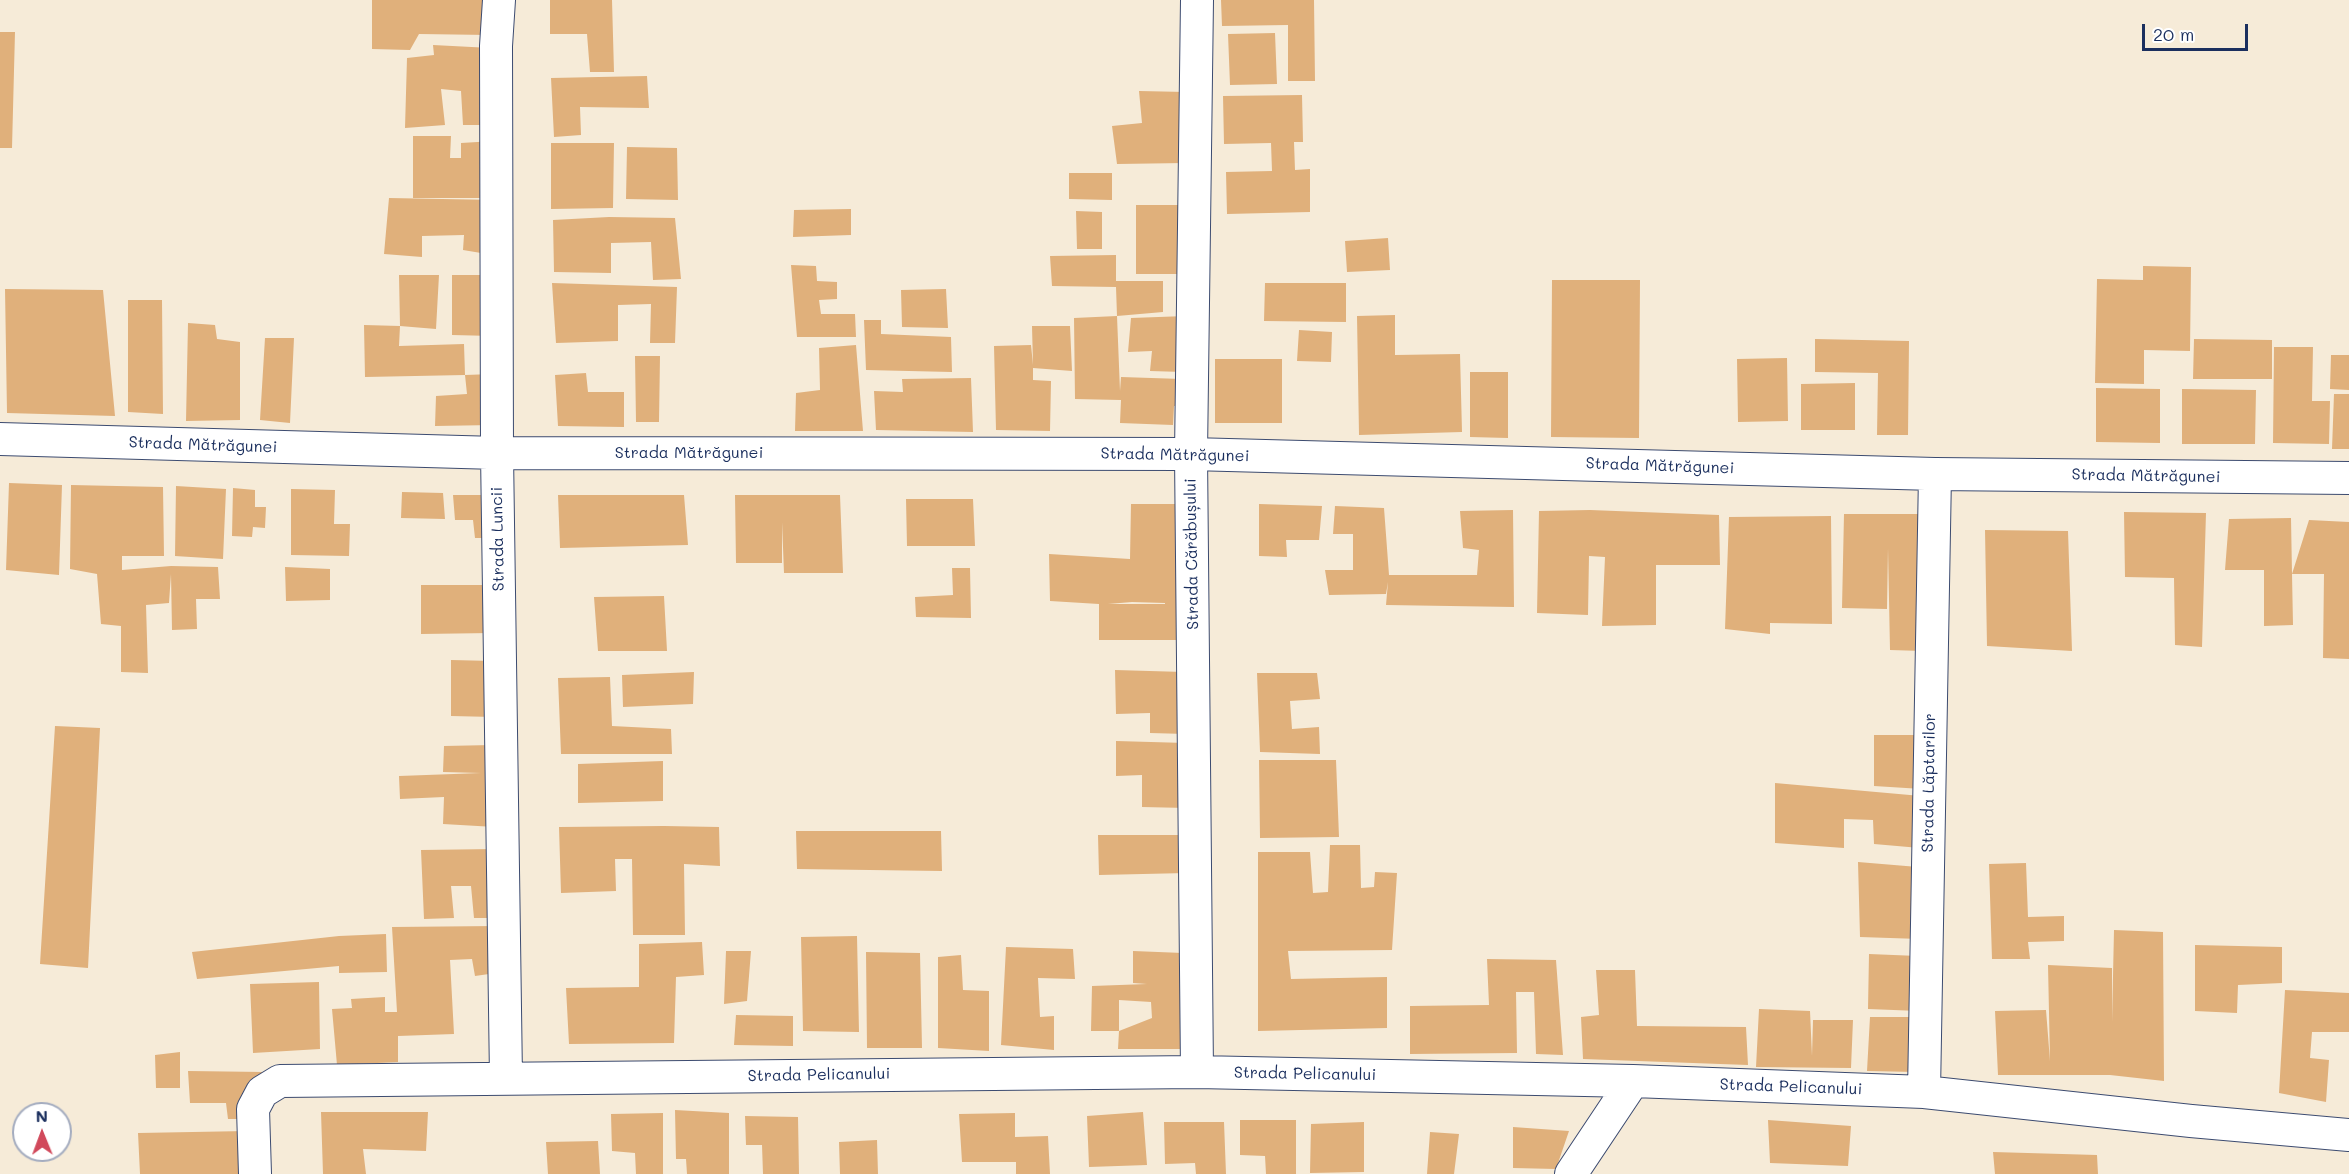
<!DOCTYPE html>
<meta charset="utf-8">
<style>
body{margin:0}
#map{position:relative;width:2349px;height:1174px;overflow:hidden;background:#f6ebd8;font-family:Mali,sans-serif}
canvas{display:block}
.north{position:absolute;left:12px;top:1102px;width:60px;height:60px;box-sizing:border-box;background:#fff;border:2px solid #a4acbf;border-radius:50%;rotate:359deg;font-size:16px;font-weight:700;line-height:24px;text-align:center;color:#1b2f5e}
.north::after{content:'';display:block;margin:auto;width:21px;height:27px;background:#d1495b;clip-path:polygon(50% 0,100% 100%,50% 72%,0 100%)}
.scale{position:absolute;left:2142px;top:24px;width:106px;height:27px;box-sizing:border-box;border:3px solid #1b2f5e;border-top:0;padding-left:8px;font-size:18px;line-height:21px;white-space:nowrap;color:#1b2f5e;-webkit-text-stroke:4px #fff;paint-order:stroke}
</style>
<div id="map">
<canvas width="2349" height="1174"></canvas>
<div class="north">N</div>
<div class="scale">20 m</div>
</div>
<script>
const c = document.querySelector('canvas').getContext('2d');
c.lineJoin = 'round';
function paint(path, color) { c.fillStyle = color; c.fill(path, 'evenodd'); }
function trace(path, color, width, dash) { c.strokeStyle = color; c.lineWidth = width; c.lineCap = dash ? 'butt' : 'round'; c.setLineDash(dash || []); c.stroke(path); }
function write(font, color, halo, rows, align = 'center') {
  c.font = font + ' Mali,sans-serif'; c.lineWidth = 4.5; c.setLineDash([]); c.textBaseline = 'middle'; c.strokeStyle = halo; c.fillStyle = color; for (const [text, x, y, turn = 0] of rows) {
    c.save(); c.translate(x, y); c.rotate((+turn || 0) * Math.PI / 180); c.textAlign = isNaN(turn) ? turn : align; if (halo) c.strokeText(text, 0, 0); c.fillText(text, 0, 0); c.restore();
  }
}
const building = new Path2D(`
 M372,0H489V35L419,34L410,50L372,49Z
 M550,0H612L614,72H590L587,34H550Z
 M1221,0H1314L1315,81H1288V25L1222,26Z
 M0,32H15L12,148H0Z
 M1275,33L1277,84L1230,85L1228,34Z
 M433,45L491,48L493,125H463L461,91L441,89L445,125L405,128L407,58L434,55Z
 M647,76L649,108L580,107L581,135L554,137L551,78Z
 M1139,91L1186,92L1185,163L1117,164L1112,126L1142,123Z
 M1302,95L1303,142H1294L1295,170L1310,169V212L1227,214L1226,172L1272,171L1271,143L1224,144L1223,96Z
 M413,136H451L450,158H461V143L494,141L495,198H413Z
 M551,143H614L613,208L551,209Z
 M627,147L677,148L678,200L626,199Z
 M1069,173H1112V200L1069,199Z
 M389,198L495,200L493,255L463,250L464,235L422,236V257L384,254Z
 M1136,205H1185L1186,274H1136Z
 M851,209V235L793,237L794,210Z
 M1076,211L1102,212V249H1077Z
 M609,217L675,218L681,279L653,280L651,242L611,243V273L554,272L553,220Z
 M1388,238L1390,270L1347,272L1345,241Z
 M1116,255V281H1163V312L1117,316L1116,287L1052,286L1050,256Z
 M791,265L816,266L817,281L837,282V299L819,300L821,314H855L856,337H797Z
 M2143,266L2191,267L2190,351L2144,350V384L2095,383L2097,279L2143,280Z
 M399,275H439L436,329L400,326Z
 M452,275H492L493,336L452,335Z
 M1552,280H1640L1639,438L1551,437Z
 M552,283L677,287L675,343H650L651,304L618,305V341L556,343Z
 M1265,283H1346V322L1264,321Z
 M5,289L103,290L115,416L7,413Z
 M946,289L948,328L902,327L901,290Z
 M128,300H162L163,414L128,412Z
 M1395,315V355L1460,354L1462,432L1359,435L1357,316Z
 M1117,316L1120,391L1121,377L1182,379V406H1174L1173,425L1120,423L1121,400L1075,399L1074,318Z
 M1186,316L1183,372L1150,371L1152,351L1128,352L1131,318Z
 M864,320H881V334L951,337L952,372L866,370Z
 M188,323L215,325L217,339L240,342V420L186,421Z
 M364,325L400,326L399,346L464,344L465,375L365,377Z
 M1032,326H1070L1072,371L1033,368V380L1051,381L1050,431L996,430L994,346L1031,345L1033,365Z
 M1299,330L1332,332L1331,362L1297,361Z
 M265,338H294L290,423L260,420Z
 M1815,339L1909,341L1908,435H1877L1878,373L1815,372Z
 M2194,339L2272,340V379H2193Z
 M856,345L863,431H795L796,393L820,390L819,348Z
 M2274,347H2313L2312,401H2330L2329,444L2273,443Z
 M2331,355H2349V390L2330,389Z
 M635,356H660L659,422H636Z
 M1787,358L1788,421L1738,422L1737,359Z
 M1215,359H1282V423H1215Z
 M1470,372H1508V438L1470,437Z
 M586,373L588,392H624V427L558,426L555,375Z
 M493,374V425L435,426L436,396L467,394L465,375Z
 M971,378L973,432L876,430L874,391L903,392L902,379Z
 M1855,383V430H1801V384Z
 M2096,388L2160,389V443L2096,442Z
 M2182,389L2256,390L2255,444H2182Z
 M2334,394H2349V449H2332Z
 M9,483L62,485L59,575L6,570Z
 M71,485L163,487L164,556H122V570L171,566L218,567L220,599H196L197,629L172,630L171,574L169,603L146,605L148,673L121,672V626L101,624L97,574L70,569Z
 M176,486L226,489L223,559L175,556Z
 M233,488L255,490V507H266L265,528L253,527L252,537L232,536Z
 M291,489L335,490L334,524H350L349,556L291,555Z
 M402,492L443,493L445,519L401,518Z
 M453,495H491L490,538H475L473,520H455Z
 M558,495H684L688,545L560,548Z
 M735,495H840L843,573H784L782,522V563H736Z
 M906,499H973L975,546H907Z
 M1131,504H1183L1185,640H1099V604L1050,601L1049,554L1130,559ZM1132,602L1165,603V604H1108Z
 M1259,504L1322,506L1319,540H1286L1287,557L1259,556Z
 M1335,506L1384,508L1389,575H1477L1479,550L1463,548L1460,511L1513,510L1514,607L1386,605L1388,582L1386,594L1329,595L1325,570H1353V534H1333Z
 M1590,510L1719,515L1720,565H1656V625L1602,626L1605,557L1589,556L1588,615L1537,613L1539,511Z
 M2124,512L2206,513L2202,647L2175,645L2174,578L2125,577Z
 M1844,514H1927L1923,651L1890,650L1888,548L1887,609L1842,608Z
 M1831,516L1832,624L1770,623V634L1725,629L1729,517Z
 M2291,518L2292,574L2309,520L2349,522V659L2323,658L2324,574H2292L2293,625L2264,626V570H2225L2229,519Z
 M1985,530L2068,531L2072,651L1987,646Z
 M285,567L330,569V600L286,601Z
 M952,568H970L971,618L916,617L915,597L953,595Z
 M421,585H492V633L421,634Z
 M664,596L667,651H598L594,597Z
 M451,660L493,661L494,717L451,716Z
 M1115,670L1184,672L1186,734L1150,733V713L1116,714Z
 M694,672L693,704L623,707L622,675Z
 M1257,673H1317L1320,699L1290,701L1292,729L1319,727L1320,754L1260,752Z
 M610,677L612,726L671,729L672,754H561L558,678Z
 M55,726L100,728L88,968L40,964Z
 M1874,735H1923L1922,789L1874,786Z
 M1116,741L1186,743L1187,808L1142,807V775L1116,776Z
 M492,745L495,827L443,824L444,797L400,799L399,776L481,773L443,772L444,746Z
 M1259,760H1336L1339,837L1260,838Z
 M663,761V801L578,803V764Z
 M1775,783L1921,796L1920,848L1874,844L1873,820L1844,819V848L1775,843Z
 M664,826L719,827L720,866L684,864L685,935H633L632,859H615L616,891L561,893L559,827Z
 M796,831H941L942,871L797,869Z
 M1098,835H1185L1187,873L1099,875Z
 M1330,845H1360L1361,888L1374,887L1375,872L1397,873L1392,950L1288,951L1291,979L1387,977V1028L1258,1031V852H1310L1313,893L1328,892Z
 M495,849V918H474L471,886H451L454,918L424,919L421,850Z
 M1858,862L1918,867L1920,939L1860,937Z
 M2026,863L2028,917L2064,916V941L2028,942L2030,959H1992L1989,864Z
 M496,926V973L475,976L472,959L450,960L454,1034L398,1036V1062L337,1065L332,1009L352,1008L351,999L385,997V1012H397L392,927Z
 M2114,930L2163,932L2164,1081L2110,1075H1998L1995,1011L2046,1010L2050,1061L2048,965L2112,968V1022Z
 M386,934L387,972L339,973V966L197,979L192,952L339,936Z
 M857,936L859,1032L803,1031L801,937Z
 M702,942L704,975L676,977L674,1043L569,1044L566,988L639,987V944Z
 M2195,945L2282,947V983L2238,985L2237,1013L2195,1011Z
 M1006,947L1073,949L1075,979L1038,978L1040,1017L1054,1016V1050L1001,1045Z
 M726,951H751L747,1001L724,1004Z
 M1133,951L1183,953L1186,1049H1118L1119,1031L1152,1018L1151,1002L1119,1000V1031H1091L1092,986L1147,984L1133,983Z
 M866,952L920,953L922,1048H867Z
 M1869,954L1918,956L1919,1011L1868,1009Z
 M961,955L963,990L989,991V1051L938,1048V957Z
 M1487,959L1556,960L1563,1055L1536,1054L1534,992H1516L1517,1053L1410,1054V1006L1489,1005Z
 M1596,970H1635L1637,1026L1746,1027L1748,1065L1583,1059L1581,1017L1599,1015Z
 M319,982L320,1049L253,1053L250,984Z
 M2285,990L2349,993V1032H2312L2310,1058L2329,1060L2326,1102L2279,1093Z
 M1759,1009L1810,1011L1812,1056L1813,1020H1853L1851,1068L1756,1067Z
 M736,1015L793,1016V1046L734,1045Z
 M1870,1017H1918L1916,1072L1867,1071Z
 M180,1052V1088H156L155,1055Z
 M188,1071L264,1072L247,1119H228L226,1103H190Z
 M675,1110L729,1113V1174H687L686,1159H676Z
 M321,1112H428L426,1151L363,1149L366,1174H323Z
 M1143,1112L1147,1165L1089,1167L1087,1116Z
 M663,1113V1174H636L635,1153L612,1151L611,1114Z
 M1015,1113V1137L1048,1136L1050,1174H1016V1162H962L959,1114Z
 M745,1116L798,1117L799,1174H763L762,1145H746Z
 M1240,1120H1296V1174H1266L1265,1156L1240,1155Z
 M1768,1120L1851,1126L1848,1166L1770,1163Z
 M1164,1122H1224L1226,1174H1196L1195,1163L1165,1164Z
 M1364,1122V1172L1310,1173L1311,1124Z
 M1513,1127L1569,1131L1556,1169L1513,1168Z
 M247,1131L248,1174H140L138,1133Z
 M1430,1132L1459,1134L1454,1174H1427Z
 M877,1140L878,1174H840L839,1142Z
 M598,1141L600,1174H548L546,1142Z
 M1993,1152L2097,1155L2098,1174H1995Z`);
const street = new Path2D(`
 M499,0L496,46L497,453L506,1078
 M1197,0L1191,454L1197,1072
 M0,439L497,453L1191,454L1935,474L2349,478
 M1924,1092L1935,474
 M255,1174L253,1109L262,1092L280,1081L1197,1072L1633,1081L1924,1092L2191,1121L2349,1135
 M1571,1174L1633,1081`);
const streetNames = [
 ["Strada Mătrăgunei",203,445,2],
 ["Strada Mătrăgunei",689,453],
 ["Strada Mătrăgunei",1175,455,1],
 ["Strada Mătrăgunei",1660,466,2],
 ["Strada Mătrăgunei",2146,476,1],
 ["Strada Luncii",498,539,-91],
 ["Strada Cărăbușului",1192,554,-91],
 ["Strada Lăptarilor",1929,783,-89],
 ["Strada Pelicanului",1305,1074,1],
 ["Strada Pelicanului",819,1075,-1],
 ["Strada Pelicanului",1791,1087,2]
];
paint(building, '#e0b07b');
trace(street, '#3c4b70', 34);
trace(street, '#fff', 32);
write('16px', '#1b2f5e', '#fff', streetNames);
</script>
